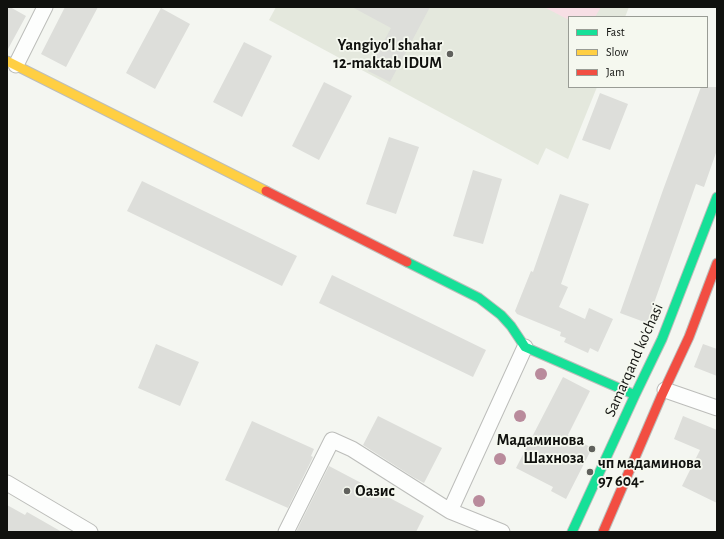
<!DOCTYPE html>
<meta charset="utf-8">
<style>
body{margin:0}
#map{position:relative;width:724px;height:539px;overflow:hidden;background:#f4f6f1;font-family:"Alegreya Sans",sans-serif}
canvas{display:block}
.frame{position:absolute;inset:0;border:8px solid #10110e;pointer-events:none}
.legend{position:absolute;left:568px;top:16px;width:140px;height:72px;box-sizing:border-box;background:#f5f8ef;border:1px solid #999c95;margin:0;padding:5px 7px;list-style:none;font-size:12px;color:#10110e}
.legend li{display:flex;align-items:center;gap:8px;height:20px}
.legend b{width:20px;border:1px solid #999c95}
</style>
<div id="map">
<canvas width="724" height="539"></canvas>
<div class="frame"></div>
<ul class="legend">
<li><b style="height:5px;background:#16e098"></b>Fast</li>
<li><b style="height:5px;background:#ffcf43"></b>Slow</li>
<li><b style="height:5px;background:#f24e42"></b>Jam</li>
</ul>
</div>
<script>
const c = document.querySelector('canvas').getContext('2d');
c.lineJoin = 'round';
function paint(path, color) { c.fillStyle = color; c.fill(path, 'evenodd'); }
function trace(path, color, width, dash) { c.strokeStyle = color; c.lineWidth = width; c.lineCap = dash ? 'butt' : 'round'; c.setLineDash(dash || []); c.stroke(path); }
function write(font, color, halo, rows, align = 'center') {
  c.font = font + ' "Alegreya Sans",sans-serif'; c.lineWidth = 3.5; c.setLineDash([]); c.textBaseline = 'middle'; c.strokeStyle = halo; c.fillStyle = color; for (const [text, x, y, turn = 0] of rows) {
    c.save(); c.translate(x, y); c.rotate((+turn || 0) * Math.PI / 180); c.textAlign = isNaN(turn) ? turn : align; if (halo) c.strokeText(text, 0, 0); c.fillText(text, 0, 0); c.restore();
  }
}
const built = new Path2D(`
 M276,7H629L625,17H569V87H597L568,159L546,148L538,165L269,20Z`);
const green = new Path2D(`
 M544,7H601L595,17H569V20Z`);
const building = new Path2D(`
 M7,7H10L26,16L8,49H7Z
 M65,7H98L66,67L41,54Z
 M352,7H430L390,82L368,71L391,28Z
 M161,8L190,24L155,89L126,73Z
 M244,42L272,56L242,117L213,102Z
 M324,82L352,96L319,160L292,146Z
 M701,87H717V150L704,187L696,184L647,323L620,313L663,190Z
 M600,93L628,104L610,150L582,140Z
 M389,137L419,147L396,214L366,204Z
 M473,170L502,179L483,244L453,236Z
 M142,181L297,256L282,286L127,211Z
 M560,194L589,204L561,284L568,287L559,307L585,319L589,308L613,319L598,352L590,348L588,353L564,342L566,338L560,336L561,332L517,314L515,311L531,271L533,272Z
 M332,275L486,350L473,377L319,303Z
 M156,344L199,362L180,406L138,388Z
 M703,344L717,349V376L694,367Z
 M563,377L590,391L568,435L592,448L566,499L551,491L553,487L516,468Z
 M378,416L442,448L424,483L413,477L363,445Z
 M683,416L717,430V503L682,486L700,450L674,439Z
 M252,421L314,449L311,456L313,457L288,508L225,480Z
 M329,466L424,516L416,532H296Z
 M7,505L25,515L27,512L62,532H7Z`);
const street = new Path2D(`
 M16,65L45,7
 M665,390L717,408
 M7,483L90,532
 M286,532L332,440L352,449L450,511
 M502,532L450,511L525,347`);
const fast = new Path2D(`
 M407,262L479,298L501,315L511,326L525,347L635,395
 M572,532L635,395L662,339L717,197`);
const slow = new Path2D(`
 M7,61L266,191`);
const jam = new Path2D(`
 M266,191L407,262
 M603,532L661,397L689,337L717,263`);
const trees = [
 [541,374],
 [520,416],
 [500,459],
 [479,501]
];
const markers = [
 [450,54,4,"#60615d"],
 [592,449,4,"#60615d"],
 [590,472,4,"#60615d"],
 [347,491,4,"#60615d"]
];
const poiNames = [
 ["Yangiyo'l shahar",442,45],
 ["12-maktab IDUM",442,63],
 ["Мадаминова",584,440],
 ["Шахноза",584,458],
 ["чп мадаминова",598,463,"left"],
 ["97 604-",598,481,"left"],
 ["Оазис",355,491,"left"]
];
const streetNames = [
 ["Samarqand ko'chasi",634,360,-66]
];
paint(built, '#e4e8dd');
paint(green, '#f7dfe5');
paint(building, '#dddeda');
trace(street, '#bcbdba', 17);
trace(fast, '#bcbdba', 11);
trace(slow, '#bcbdba', 11);
trace(jam, '#bcbdba', 11);
trace(street, '#fdfefd', 15);
trace(fast, '#16e098', 9);
trace(slow, '#ffcf43', 9);
trace(jam, '#f24e42', 9);
c.fillStyle = '#b98b9c';
for (const [x, y] of trees) { c.beginPath(); c.arc(x, y, 6, 0, 2 * Math.PI); c.fill(); }
for (const [x, y, r, color] of markers) { const dot = new Path2D(); dot.arc(x, y, r, 0, 2 * Math.PI); c.fillStyle = color; c.fill(dot); trace(dot, '#f5f8ef', 1.5); }
write('bold 16px', '#10110e', '#f5f8ef', poiNames, 'right');
write('16px', '#10110e', '#f5f8ef', streetNames);
</script>
